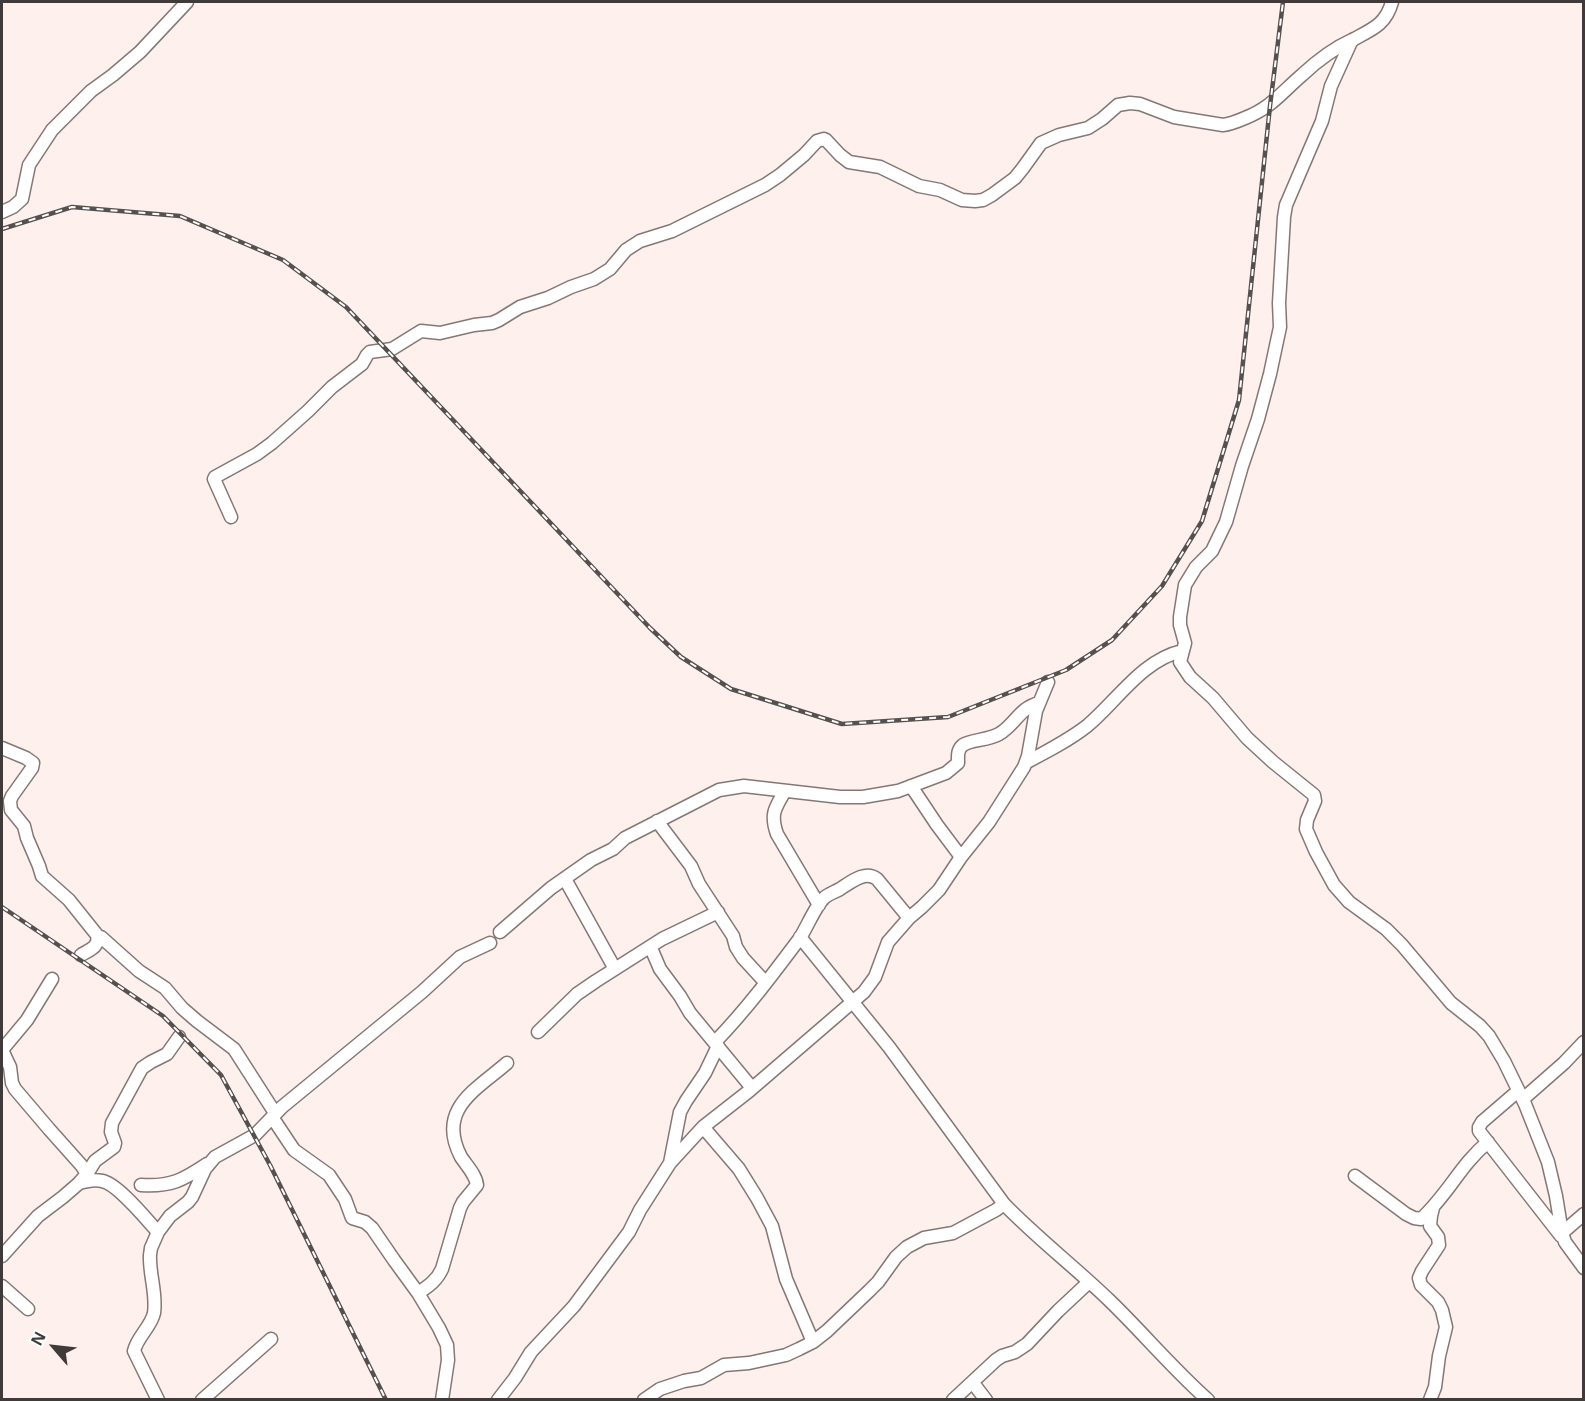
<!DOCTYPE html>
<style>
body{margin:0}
#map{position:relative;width:1585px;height:1401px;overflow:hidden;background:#fdf0ed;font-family:"Noto Sans",sans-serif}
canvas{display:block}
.frame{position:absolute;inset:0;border:3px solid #403b3a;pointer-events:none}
.north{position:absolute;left:24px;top:1317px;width:60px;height:60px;-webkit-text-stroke:4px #fff;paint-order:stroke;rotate:298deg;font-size:16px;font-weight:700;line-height:24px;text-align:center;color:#403b3a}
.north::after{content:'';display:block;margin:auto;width:21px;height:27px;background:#403b3a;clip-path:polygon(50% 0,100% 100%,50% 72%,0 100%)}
</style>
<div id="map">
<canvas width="1585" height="1401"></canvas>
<div class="frame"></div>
<div class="north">N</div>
</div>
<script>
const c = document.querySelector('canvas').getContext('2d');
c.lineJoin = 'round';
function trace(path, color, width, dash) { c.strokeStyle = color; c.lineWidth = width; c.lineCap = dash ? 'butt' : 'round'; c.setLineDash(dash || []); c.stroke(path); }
const minor = new Path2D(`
 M1392,2C1386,24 1373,29 1354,39L1351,42L1331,86L1322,121L1286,205L1284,217L1279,303L1280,327L1270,374L1258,419L1242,466L1226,522L1212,551L1196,567L1185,585L1180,617V625L1185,643L1180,662L1190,677L1213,698L1247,738L1273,762L1314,795L1315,801L1307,820L1306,829L1316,852L1334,885L1349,902L1386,929L1402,945L1451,1003L1480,1026L1489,1036L1504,1061L1525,1104L1548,1162L1556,1196L1562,1233L1565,1242L1584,1268
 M2,212L13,207L22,199L29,165L52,130L91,91L113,75L140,52L187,2
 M231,517L214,479L215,477L257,454L272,443L308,411L332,387L362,364L367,355L370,352L392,349L421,331L440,333L474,325L492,323L499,320L520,307L548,298L571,287L594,279L610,269L626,250L640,241L672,231L765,185L780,175L804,155L817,141L824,139L826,140L840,155L849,162L880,167L919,186L940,190L962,200L975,201L983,200L992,195L1015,178L1023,168L1041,143L1059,135L1088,128L1102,119L1118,105L1130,103L1140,104L1174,117L1223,125C1231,124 1238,121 1245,118C1272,107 1281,93 1302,75C1318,60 1332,49 1352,40
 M2,748L26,758L33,763L32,768L12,796L10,801L11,810L24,826L27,838L39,866L42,876L69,900L97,935C100,947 89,950 81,955
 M1027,762C1048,751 1069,740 1087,726C1117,701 1142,660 1182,651
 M911,786L937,825L961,857
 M785,791C775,808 770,814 777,834L819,905
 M657,821L691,866L699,884L733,936L736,947L743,958L765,982
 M565,879L615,969
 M500,932L551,888L591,860L613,849L625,838L719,790L744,786L840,797H863L898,791L946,773L958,763C958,756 957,750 963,745C970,740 989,740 999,734C1015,725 1019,708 1039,703
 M101,937L139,971L165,988L182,1008L197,1021L234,1049L275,1113
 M800,937L889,1047L1004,1204C1038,1239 1076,1268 1110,1301C1143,1333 1173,1369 1208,1400
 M651,948L660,969L680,996L690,1013L752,1088
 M538,1032L577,994L596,981L662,939L718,912
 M715,1042C746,1010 773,974 800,938C807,927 816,905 824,898C828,894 835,892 840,889C851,882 865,870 877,879L909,918
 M2,1050L10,1067L12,1083L15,1089L49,1129L82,1166L87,1174
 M2,1050L27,1020L52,979
 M1518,1091L1482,1122L1479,1127V1131L1561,1236
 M1523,1099L1564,1063L1584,1042
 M272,1117L294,1150L329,1175L345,1199L352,1218L365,1222L372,1228L394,1260L418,1293L439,1328L447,1345L448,1360L442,1400
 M703,1127L739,1169L757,1198L772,1226L786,1279L813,1342
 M670,1163L680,1112L686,1101L705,1073L718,1046
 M1355,1176L1406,1214L1414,1218L1421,1219C1447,1196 1461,1164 1488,1142
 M79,1183C86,1181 95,1179 102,1181C117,1183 147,1220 158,1232
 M141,1185C171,1187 183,1180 207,1164
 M1562,1233L1584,1214
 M2,1256L38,1216L63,1197L78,1184L87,1174L95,1161L114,1147L115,1143L111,1132L112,1123L142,1068L151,1062L167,1054L179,1037
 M2,1286L28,1309
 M418,1293C429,1286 437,1280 442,1269L460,1208L463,1202L477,1185C476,1175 467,1166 461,1157C436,1109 476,1090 507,1063
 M973,1383L986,1400
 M158,1400L134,1351C137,1337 151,1327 154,1313C157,1294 149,1274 150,1255L151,1248L158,1232L170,1216L188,1202L192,1197L205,1169L215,1157L255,1135L282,1107L422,992L460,957L490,943
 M202,1400L271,1339
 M498,1400L515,1378L531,1352L574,1306L629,1232L640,1210L670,1163L703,1127L749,1091L864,992L875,977L888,942L909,918L922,907L939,890L961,857L989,822L1024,767L1028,756L1036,711L1048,682
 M644,1400L660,1389L684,1381L701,1378L724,1365L749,1363L786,1355L799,1349L813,1342L827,1331L869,1291L878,1282L896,1257L907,1247L924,1238L953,1233L996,1210L1004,1204
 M953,1400L996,1360L1002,1356L1015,1352L1027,1344L1058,1311L1089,1282
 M1430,1400L1435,1387L1439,1356L1446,1327L1442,1310L1438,1302L1421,1285L1419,1278L1422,1271L1439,1245L1438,1237L1430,1226L1431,1216L1433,1208`);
const rail = new Path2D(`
 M2,229L72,207L180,216L283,260L346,307L650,628L681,657L731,689L842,724L948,717L1066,670L1112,640L1162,586L1202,521L1239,400L1270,106L1283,2
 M2,907L163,1016L221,1075L270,1165L386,1400`);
trace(minor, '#847876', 15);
trace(minor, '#fff', 12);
trace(rail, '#56504f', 4.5);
trace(rail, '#fff', 2, [7]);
</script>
